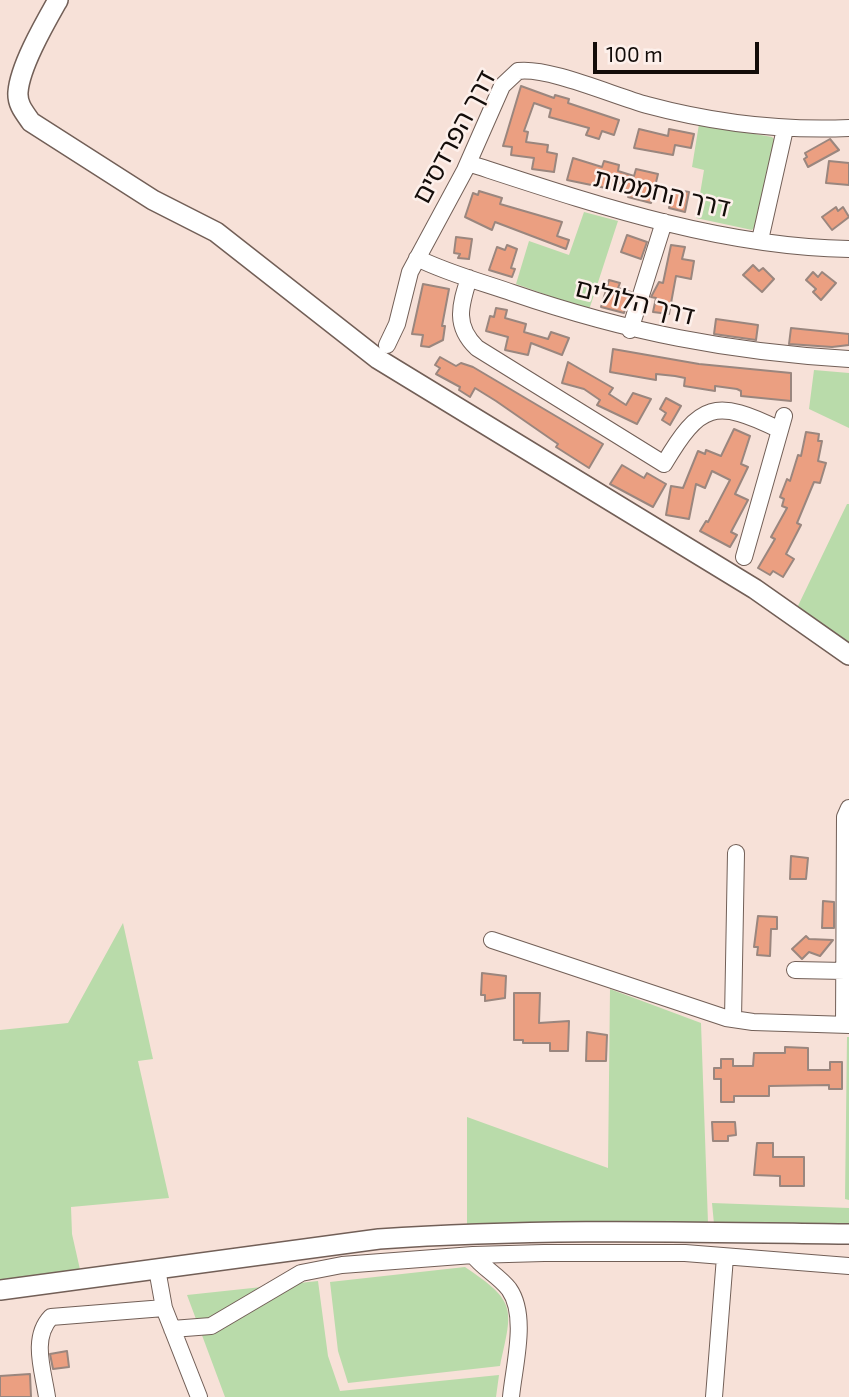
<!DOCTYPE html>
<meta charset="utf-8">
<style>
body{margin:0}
#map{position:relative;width:849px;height:1397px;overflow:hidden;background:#f7e1d8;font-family:"Exo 2",sans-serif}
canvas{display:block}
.scale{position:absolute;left:593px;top:42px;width:166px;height:32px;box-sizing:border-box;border:4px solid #130c09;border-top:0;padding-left:9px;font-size:21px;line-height:24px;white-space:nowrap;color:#130c09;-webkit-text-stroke:5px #fdf0eb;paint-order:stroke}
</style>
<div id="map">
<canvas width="849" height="1397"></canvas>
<div class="scale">100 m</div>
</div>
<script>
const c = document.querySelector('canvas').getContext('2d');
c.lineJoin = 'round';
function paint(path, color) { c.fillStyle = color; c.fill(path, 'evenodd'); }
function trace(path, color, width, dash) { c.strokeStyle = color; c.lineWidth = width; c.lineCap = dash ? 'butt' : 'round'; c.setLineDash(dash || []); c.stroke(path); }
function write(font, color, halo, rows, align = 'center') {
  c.font = font + ' "Exo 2","Noto Sans Hebrew",sans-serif'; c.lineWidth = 5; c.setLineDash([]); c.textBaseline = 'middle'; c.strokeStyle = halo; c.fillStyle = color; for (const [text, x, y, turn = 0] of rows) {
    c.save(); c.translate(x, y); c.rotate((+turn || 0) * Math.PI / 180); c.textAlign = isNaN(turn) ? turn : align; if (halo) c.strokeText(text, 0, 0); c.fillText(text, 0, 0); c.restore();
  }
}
const green = new Path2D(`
 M699,124L772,137L775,140L758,223L752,230L696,218L704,170L692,167Z
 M584,212L618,221L589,310L516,284L529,241L569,255Z
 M814,370L849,373V428L809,409Z
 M847,504H849V646L796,610Z
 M123,923L153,1059L138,1061L169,1198L71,1207L72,1234L81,1274L0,1286V1030L68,1023Z
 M610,989L701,1023L708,1223L467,1226V1117L608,1168Z
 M847,1037H849V1200L845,1199Z
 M712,1203L849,1208V1224H714Z
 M465,1267C517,1302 513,1308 500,1366L348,1383L338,1351L330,1282Z
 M318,1281L328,1356L340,1391L499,1375L496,1397H225L187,1295Z`);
const building = new Path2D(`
 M521,86L554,98L555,95L569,99L568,103L619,120L614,135L602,131L599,139L586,135L589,128L549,117L551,109L534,103L524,131L528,132L526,142L548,145L547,152L557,154L554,172L532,169L534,158L511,155L512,147L503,146Z
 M639,129L668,136L669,129L694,134L691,148L675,145L673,155L634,148Z
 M830,139L839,150L808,167L804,159L807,157L805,153Z
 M573,158L602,167L604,161L619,165L618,171L634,176L636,169L658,174L651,203L628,197L630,193L567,180Z
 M829,161L849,163V185L826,183Z
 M673,189L689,192L685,212L669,208Z
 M479,191L502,198L500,204L562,222L557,236L569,240L566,249L495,222L492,230L465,217L473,193L478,195Z
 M836,207L838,211L843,207L849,217L832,230L822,217Z
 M627,235L647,242L641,259L621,252Z
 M456,237L472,239L469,259L458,258L460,254L454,253Z
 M507,245L517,249L511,268L515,269L512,277L489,270L497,247L505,250Z
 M671,245L685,247L682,259L694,261L691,279L676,276L669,314L653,312L656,298L651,297L659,282L663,283Z
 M753,265L759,271L763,268L774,279L762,292L743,275Z
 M813,272L818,277L822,272L836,283L821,300L813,292L816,289L806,280Z
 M609,280L620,283L618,288L631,292L624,313L601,307Z
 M423,284L449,289L442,326H445L443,340L429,347L421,346L423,335L412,334Z
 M496,308L507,310L505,318L526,324L524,332L548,339L551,332L569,338L562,355L531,343L528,355L505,350L508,337L486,331L490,316L494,317Z
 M716,319L758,325L756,340L714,334Z
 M791,328L849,334V345L832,347L789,344Z
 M613,349L699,364L791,373V401L741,396V391L737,389L715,386V391L684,386L685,378L675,376L656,374V380L610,372Z
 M440,357L456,366L461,363L473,367L603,444L589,468L556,447L558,444L496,401L475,388L470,397L459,390L460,387L436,374L440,368L435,365Z
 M568,362L613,388L609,394L626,405L633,393L651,399L637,424L597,405L600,400L584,389L562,383Z
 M666,398L681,406L670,425L662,420L666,413L660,409Z
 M734,429L750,436L741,464L748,467L735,494L748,500L731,532L737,535L730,547L700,531L706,521L708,522L730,480L712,471L705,488L696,484L689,519L666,515L671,486L683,488L698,451L705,454L706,450L721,456Z
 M806,432L819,434L818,441H822L818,461L826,463L820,483L814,482L797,523L801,525L786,554L794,559L783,577L773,571L770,575L758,568L775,539L771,537L787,508L782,506L784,499L780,497L787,479L790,481L798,455L801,456Z
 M622,465L644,478L647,473L666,484L653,507L610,484Z
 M791,856L808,858L806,879H790Z
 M823,901L834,902V928H822Z
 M758,916L777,917V929H771L770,956L757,955L758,947H754Z
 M806,936L809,939L833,940L820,956L809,952L802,959L792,949Z
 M482,973L506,976L505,998L485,1001V995H481Z
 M514,993H540L539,1023L569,1021L568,1051H550V1043H523V1040H514Z
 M587,1032L607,1035L606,1061H586Z
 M785,1047L808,1048V1070H830V1062H842V1089H829V1085L769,1086V1096H734V1102H721V1079H714V1068H721V1059H733V1066H753L754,1053H785Z
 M712,1122H735L736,1135L728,1136V1141H713Z
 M757,1143H773V1157H804V1186H780V1176L754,1175Z
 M67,1351L69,1367L53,1369L50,1354Z
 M30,1374L31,1397H0V1376Z`);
const minor = new Path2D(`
 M468,163C591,203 718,247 849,249
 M760,240L785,129
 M417,258C447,273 481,282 513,293C627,332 729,352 849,359
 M469,278C460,306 454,326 477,348L664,464C700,403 715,398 780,430
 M630,330L664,222
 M387,345L397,324L410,272L465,170L502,86L518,71C549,67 614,96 647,105C714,123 780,131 849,128
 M744,557L784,416
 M492,940L726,1018L753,1022L849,1025
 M795,970L845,971
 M733,1019L736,853
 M844,1025L845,817L849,808
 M473,1255C483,1268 499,1276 509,1289C528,1316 514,1365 511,1397
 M157,1269L164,1308L199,1397
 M172,1329L211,1326L301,1273L342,1265L473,1255L544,1253H685L849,1266
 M47,1397C43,1370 31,1338 51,1317L164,1308
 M714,1397L725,1257`);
const major = new Path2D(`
 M58,0C45,23 20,66 18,92C17,104 24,112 31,122L153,200L216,232L378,359L755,589L849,655
 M0,1290L379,1239C536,1228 692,1232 849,1234`);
const streetNames = [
 ["דרך הפרדסים",454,137,-62],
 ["דרך החממות",662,193,13],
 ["דרך הלולים",635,302,14]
];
paint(green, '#b9dbaa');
paint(building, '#eb9f81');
trace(building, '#9a867e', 2);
trace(minor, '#725f57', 18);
trace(major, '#725f57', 22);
trace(minor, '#fff', 16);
trace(major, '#fff', 19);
write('26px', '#130c09', '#fdf0eb', streetNames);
</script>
